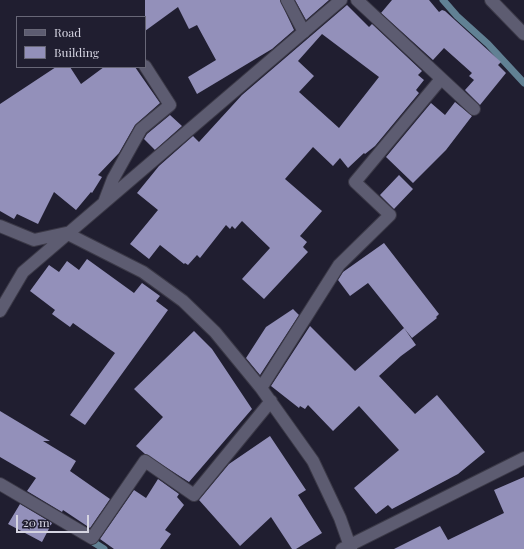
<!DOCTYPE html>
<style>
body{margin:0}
#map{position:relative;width:524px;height:549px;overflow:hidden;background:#201e30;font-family:"Playfair Display",serif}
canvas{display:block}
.legend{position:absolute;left:16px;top:16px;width:130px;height:52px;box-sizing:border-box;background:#201e30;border:1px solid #686777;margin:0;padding:5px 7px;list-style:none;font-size:12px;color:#d5d4e1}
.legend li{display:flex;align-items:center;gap:8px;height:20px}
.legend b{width:20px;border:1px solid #686777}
.scale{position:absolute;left:16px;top:515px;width:73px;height:18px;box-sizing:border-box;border:2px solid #d5d4e1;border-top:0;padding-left:5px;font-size:12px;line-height:14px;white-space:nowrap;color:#d5d4e1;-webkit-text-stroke:3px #201e30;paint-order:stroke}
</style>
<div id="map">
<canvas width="524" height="549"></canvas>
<ul class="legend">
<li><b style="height:5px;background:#5d5c71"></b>Road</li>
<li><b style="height:11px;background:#9390ba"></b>Building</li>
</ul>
<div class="scale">20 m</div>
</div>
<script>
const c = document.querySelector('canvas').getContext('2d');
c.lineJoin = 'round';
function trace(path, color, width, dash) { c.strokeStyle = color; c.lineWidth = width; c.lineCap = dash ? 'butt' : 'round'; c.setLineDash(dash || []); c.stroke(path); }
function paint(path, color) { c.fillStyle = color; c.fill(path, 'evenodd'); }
const stream = new Path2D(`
 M443,0L457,16L488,44L524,83
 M93,542L104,549`);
const building = new Path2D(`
 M145,0H280L294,30L272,49L197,94L188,77L216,60L197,25L189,29L178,7L145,31Z
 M295,0H329L306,20Z
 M392,0H429L439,12L442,10L445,11L501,62L498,65L506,73L480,105L465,90L474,80L469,76L472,73L444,48L433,60L381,13Z
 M347,5L369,27L372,24L422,71L418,75L424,80L416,90L419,93L375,146L365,154L364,153L348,168L340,158L333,166L313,147L285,179L322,211L300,236L307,242L303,247L308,252L264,299L242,279L270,248L242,221L235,229L232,226L230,229L226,225L200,258L197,255L188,265L185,263L184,264L160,245L149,259L130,244L158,210L137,193L159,166L193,136L199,142L242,95ZM322,34L379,77L339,128L299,92L314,76L298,61Z
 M56,67H70L81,84L104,67H135L160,103L135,125L119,153L98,175L102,177L92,193L91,192L76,210L54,192L38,224L17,214L14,219L0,211V104Z
 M455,102L472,116L446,150L413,183L386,157L431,103L445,115Z
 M170,115L182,126L155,150L144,139L147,134Z
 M399,175L413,189L394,209L380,195Z
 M384,243L439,314L436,317L437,318L412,338L368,283L350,296L338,280L343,272Z
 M87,259L134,293L142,283L160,296L156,301L168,310L85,425L70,415L115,353L73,323L70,327L52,314L55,310L30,291L49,265L59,272L67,261L79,270Z
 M293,309L299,315L260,375L246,358L266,327Z
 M310,326L355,371L404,328L416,345L401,356L379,376L415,414L437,395L485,452L458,474L392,509L388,505L376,514L354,488L399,450L359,406L333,431L308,405L305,409L300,406L299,408L271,386Z
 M194,331L212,349L252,409L189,482L145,454L136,446L163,417L134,389Z
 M0,411L50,441H43L76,461L70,471L110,499L90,528L63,510L62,512L27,491L36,478L0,457Z
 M270,436L306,490L298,495L322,533L296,549H292L271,517L240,546L199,500L229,464Z
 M524,477V549H394L440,526L448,540L504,513L494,490Z
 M158,479L179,494L177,497L184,505L165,530L171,534L160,549H114L100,539L134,490L146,498Z
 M20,504L52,523L42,542L8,524Z`);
const minor = new Path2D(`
 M287,0L304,32
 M357,0L474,109
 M491,0L524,34
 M105,200L113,179L141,129L170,105L145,66
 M0,226L34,240L66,233L143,272L183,301L215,332L261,388L313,461L340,518L351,549
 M0,311L23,272L341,0
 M261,388L339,265L390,215L355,182L441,79
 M0,484L92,538L145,461L194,495L271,401
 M342,549L524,458`);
trace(stream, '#618194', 7);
paint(building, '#9390ba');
trace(minor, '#3b3947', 14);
trace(minor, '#5d5c71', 12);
</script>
